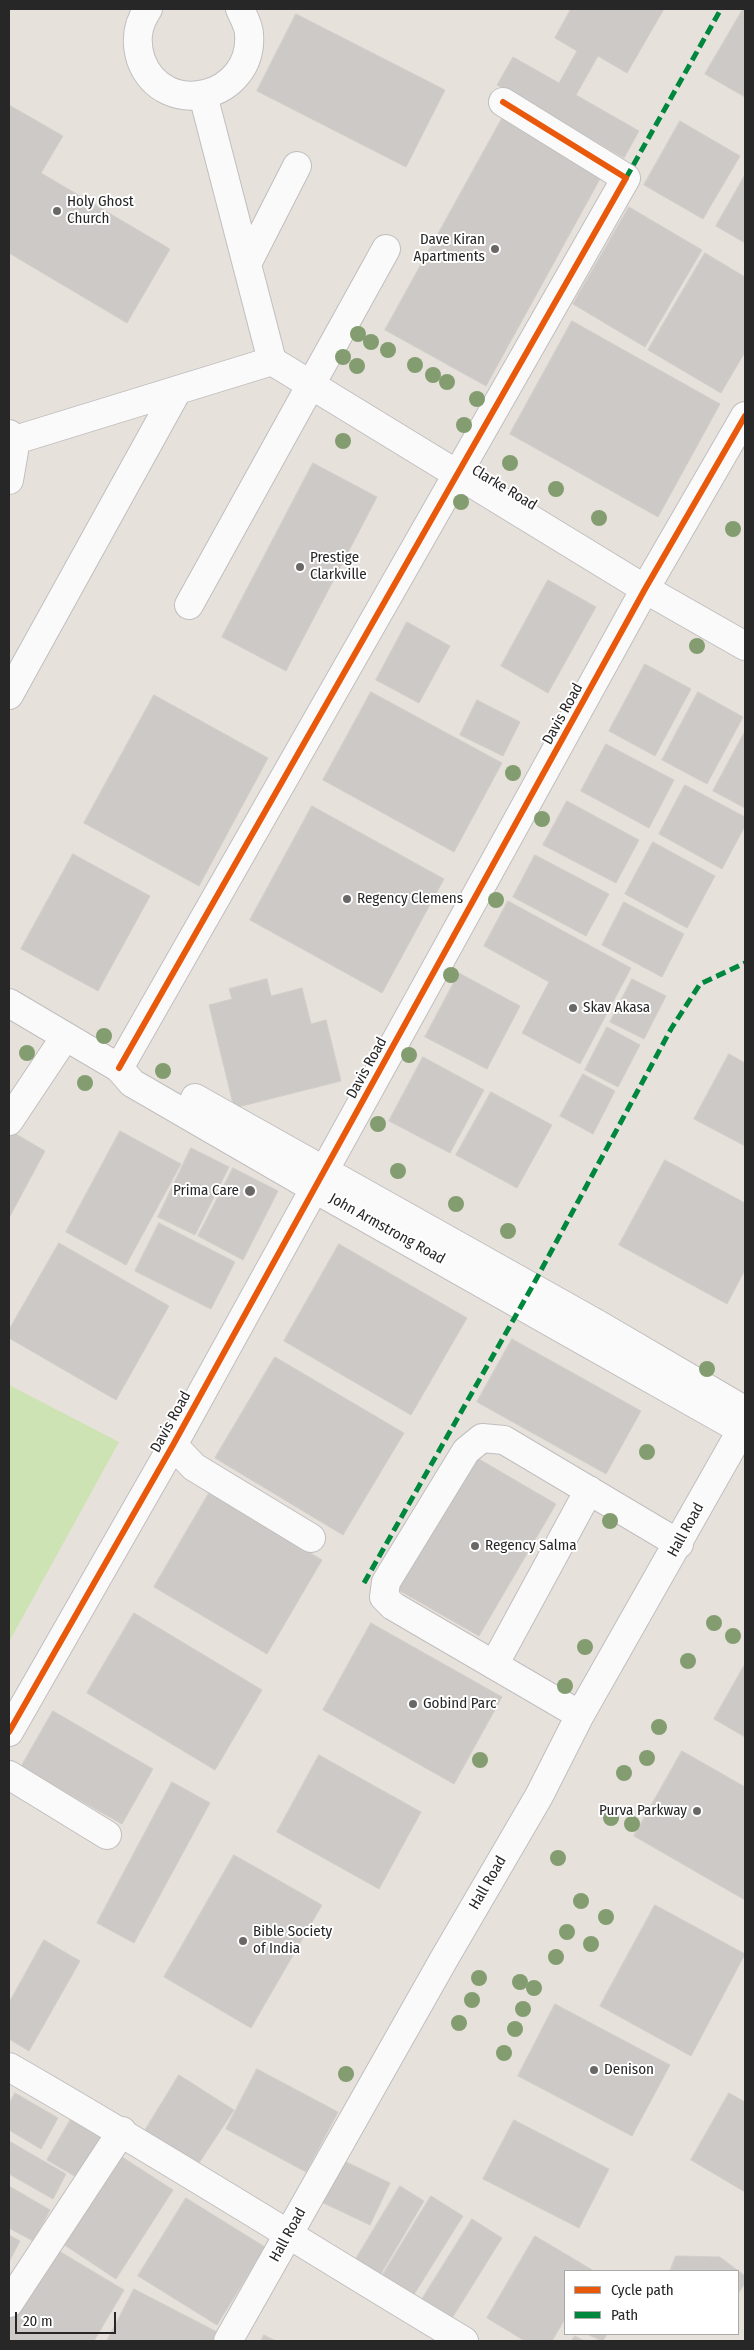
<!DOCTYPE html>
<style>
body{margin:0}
#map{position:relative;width:754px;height:2350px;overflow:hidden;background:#e7e1dc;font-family:"Fira Sans Condensed",sans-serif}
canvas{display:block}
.frame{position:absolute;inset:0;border:10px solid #272727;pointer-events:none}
.legend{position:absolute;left:564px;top:2270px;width:175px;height:65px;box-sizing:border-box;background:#fff;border:1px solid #a9a9a9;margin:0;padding:6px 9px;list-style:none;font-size:15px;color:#272727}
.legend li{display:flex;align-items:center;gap:10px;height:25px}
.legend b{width:25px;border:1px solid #a9a9a9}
.scale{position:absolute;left:15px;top:2312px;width:101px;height:22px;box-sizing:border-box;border:2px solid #272727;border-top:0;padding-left:6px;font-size:15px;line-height:18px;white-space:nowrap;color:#272727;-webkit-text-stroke:4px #fff;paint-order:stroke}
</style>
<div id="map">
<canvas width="754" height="2350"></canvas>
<div class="frame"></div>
<ul class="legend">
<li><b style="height:6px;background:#e8590c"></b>Cycle path</li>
<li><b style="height:6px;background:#00873e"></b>Path</li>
</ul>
<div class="scale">20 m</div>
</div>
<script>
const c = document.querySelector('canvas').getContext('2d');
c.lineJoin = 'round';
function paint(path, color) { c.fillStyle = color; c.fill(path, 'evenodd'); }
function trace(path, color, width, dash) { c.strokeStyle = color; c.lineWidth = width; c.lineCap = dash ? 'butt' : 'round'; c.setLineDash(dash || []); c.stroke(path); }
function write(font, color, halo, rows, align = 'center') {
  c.font = font + ' "Fira Sans Condensed",sans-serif'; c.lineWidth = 4; c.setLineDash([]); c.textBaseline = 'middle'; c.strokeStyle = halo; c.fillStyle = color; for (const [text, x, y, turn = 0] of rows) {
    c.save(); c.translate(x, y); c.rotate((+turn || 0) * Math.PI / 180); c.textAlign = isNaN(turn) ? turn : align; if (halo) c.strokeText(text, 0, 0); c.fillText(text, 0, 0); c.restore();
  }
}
const green = new Path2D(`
 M9,1385L119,1442L9,1642Z`);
const building = new Path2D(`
 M571,9H664L627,73L598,56L576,95L639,131L624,158L497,85L513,57L559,83L577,51L555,38Z
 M743,9H745V97L705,74Z
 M296,14L445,90L406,167L257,91Z
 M9,105L63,136L41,173L170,249L127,323L9,253Z
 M505,113L606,168L486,386L385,330Z
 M680,121L740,156L703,219L644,185Z
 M745,175V243L716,226Z
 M629,207L702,250L645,347L573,304Z
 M705,253L745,277V352L721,393L648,350Z
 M572,321L720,404L658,517L510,434Z
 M313,463L377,497L286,671L222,637Z
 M548,580L596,607L548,693L501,666Z
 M407,622L450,646L419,703L376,680Z
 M645,664L691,689L655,756L609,731Z
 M371,692L502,763L454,852L323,780Z
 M698,692L743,717L707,784L662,760Z
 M154,695L268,758L199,886L84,823Z
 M477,700L520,722L503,756L460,735Z
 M745,731V808L713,791Z
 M606,744L674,780L649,828L581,791Z
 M685,785L745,817V826L722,869L659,834Z
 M567,801L639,840L616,883L543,845Z
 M312,806L444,879L382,993L250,920Z
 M653,842L715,876L687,928L625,894Z
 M73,854L150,896L98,991L21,949Z
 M535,855L609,894L586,936L513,897Z
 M508,901L631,968L580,1064L522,1033L549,982L484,946Z
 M624,902L684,934L662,977L602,945Z
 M459,973L520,1006L487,1069L425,1037Z
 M267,979L271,996L302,988L311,1024L326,1020L341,1081L234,1108L209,1005L232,999L229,989Z
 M632,979L666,996L644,1039L610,1022Z
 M607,1027L640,1045L618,1087L585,1070Z
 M729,1054L745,1063V1146L694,1119Z
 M423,1057L484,1090L450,1153L389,1121Z
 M583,1074L615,1091L593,1134L560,1116Z
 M491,1092L552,1125L517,1188L456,1155Z
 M9,1130L45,1151L9,1218Z
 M120,1131L181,1164L126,1265L66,1232Z
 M191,1148L229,1167L195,1235L158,1217Z
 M665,1160L745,1203V1270L727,1304L619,1245Z
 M233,1168L278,1191L243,1260L198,1236Z
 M159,1223L235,1262L211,1309L135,1271Z
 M59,1243L169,1306L116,1400L9,1338V1330Z
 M339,1244L467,1318L411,1415L284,1341Z
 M512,1339L641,1411L606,1474L477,1402Z
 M275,1357L404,1433L343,1535L215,1458Z
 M472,1455L556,1504L479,1636L395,1588Z
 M209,1493L322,1560L267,1654L154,1587Z
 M134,1613L262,1690L215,1770L87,1693Z
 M371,1623L502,1697L454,1784L323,1710Z
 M745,1664V1737L714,1719Z
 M53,1711L153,1769L122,1824L21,1767Z
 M682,1751L745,1787V1900L634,1836Z
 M319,1755L421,1812L379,1889L277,1832Z
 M172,1782L210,1803L134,1943L97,1923Z
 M234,1855L322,1905L251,2028L164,1977Z
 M655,1905L745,1954L691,2056L600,2006Z
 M44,1940L80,1961L29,2051L9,2039V2003Z
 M555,2004L670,2065L632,2136L518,2076Z
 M257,2069L338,2112L306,2172L226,2129Z
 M179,2075L234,2110L197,2166L144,2132Z
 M15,2093L58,2118L41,2149L9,2130V2104Z
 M729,2093L745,2102V2192L691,2160Z
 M71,2119L102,2136L78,2178L47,2160Z
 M514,2120L609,2169L579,2228L483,2179Z
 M9,2141L66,2174L53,2199L9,2174Z
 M116,2153L173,2190L116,2279L60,2242Z
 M338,2158L390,2183L370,2225L317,2200Z
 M9,2186L50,2210L33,2241L9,2228Z
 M400,2186L424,2201L379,2277L354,2262Z
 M431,2196L463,2216L413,2296L382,2276Z
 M186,2198L265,2247L217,2325L138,2276Z
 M472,2219L502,2238L449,2323L419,2304Z
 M9,2235L20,2241L9,2262Z
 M535,2236L594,2271H565V2319L552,2341H525L487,2318Z
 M49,2245L124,2290L94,2341H9V2312Z
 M676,2256L720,2257L745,2276V2283L738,2294V2271H670Z
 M134,2289L219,2333L215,2341H107Z
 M587,2334H607L603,2341Z
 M264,2335L276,2341H261Z
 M575,2336L584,2341H571Z`);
const minor = new Path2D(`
 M148,9C137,25 135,41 141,60C164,121 254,98 249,34C249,26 243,16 240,9
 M203,95L272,361
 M247,264L297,166
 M272,361L645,589L745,646
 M9,434L14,451L9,480
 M12,441L272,361
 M189,605L386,249
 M9,695L177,391
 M9,1003L119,1068L132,1083L315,1189L745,1432
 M119,1068L626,178L503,102
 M195,1098L599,1325L744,1410
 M9,1121L65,1037
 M173,1445L194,1467L311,1538
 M494,1665L589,1490
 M580,1715L393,1606L384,1597L386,1582L466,1451L482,1438L504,1440L679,1544
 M9,1732L173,1445L645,589L745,416
 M9,1775L107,1835
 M9,2067C163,2155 312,2250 464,2341
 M9,2303L122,2131
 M228,2341L444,1959L539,1796L580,1715L745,1424`);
const quiet = new Path2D(`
 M626,178L721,9
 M364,1583L532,1287L671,1029L700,984L745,963`);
const cycleway = new Path2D(`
 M119,1068L626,178L503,102
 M9,1732L173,1445L645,589L745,416`);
const trees = [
 [358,334],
 [371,342],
 [388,350],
 [343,357],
 [415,365],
 [357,366],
 [433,375],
 [447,382],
 [477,399],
 [464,425],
 [343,441],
 [510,463],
 [556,489],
 [461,502],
 [599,518],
 [733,529],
 [697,646],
 [513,773],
 [542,819],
 [496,900],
 [451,975],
 [104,1036],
 [27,1053],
 [409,1055],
 [163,1071],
 [85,1083],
 [378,1124],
 [398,1171],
 [456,1204],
 [508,1231],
 [707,1369],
 [647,1452],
 [610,1521],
 [714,1623],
 [733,1636],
 [585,1647],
 [688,1661],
 [565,1686],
 [659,1727],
 [647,1758],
 [480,1760],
 [624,1773],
 [611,1818],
 [632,1824],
 [558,1858],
 [581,1901],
 [606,1917],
 [567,1932],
 [591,1944],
 [556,1957],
 [479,1978],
 [520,1982],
 [534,1988],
 [472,2000],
 [523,2009],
 [459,2023],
 [515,2029],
 [504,2053],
 [346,2074]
];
const markers = [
 [57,211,5,"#6a6866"],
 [495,249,5,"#6a6866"],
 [300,567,5,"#6a6866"],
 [347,899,5,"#6a6866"],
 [573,1008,5,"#6a6866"],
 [250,1191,6,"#6a6866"],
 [475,1546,5,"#6a6866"],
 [413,1704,5,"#6a6866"],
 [697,1811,5,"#6a6866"],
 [243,1941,5,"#6a6866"],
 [594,2070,5,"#6a6866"]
];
const poiNames = [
 ["Holy Ghost",67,202],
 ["Church",67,219],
 ["Dave Kiran",485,240,"right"],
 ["Apartments",485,257,"right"],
 ["Prestige",310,558],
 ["Clarkville",310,575],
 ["Regency Clemens",357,899],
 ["Skav Akasa",583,1008],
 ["Prima Care",239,1191,"right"],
 ["Regency Salma",485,1546],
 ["Gobind Parc",423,1704],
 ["Purva Parkway",687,1811,"right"],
 ["Bible Society",253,1932],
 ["of India",253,1949],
 ["Denison",604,2070]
];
const streetNames = [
 ["Clarke Road",504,488,31],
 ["Davis Road",563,714,-61],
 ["Davis Road",367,1068,-61],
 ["John Armstrong Road",387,1229,29],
 ["Davis Road",171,1422,-61],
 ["Hall Road",686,1530,-61],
 ["Hall Road",488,1883,-60],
 ["Hall Road",288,2235,-61]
];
paint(green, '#cde3b3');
paint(building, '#cdc9c6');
trace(building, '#d2cdc8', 1);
trace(minor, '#c0bebe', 30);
trace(minor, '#fbfafa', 28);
trace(quiet, '#00873e', 5, [10, 5]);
trace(cycleway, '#e8590c', 6);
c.fillStyle = '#839d70';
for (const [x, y] of trees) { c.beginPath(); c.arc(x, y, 8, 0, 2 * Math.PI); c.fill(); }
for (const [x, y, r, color] of markers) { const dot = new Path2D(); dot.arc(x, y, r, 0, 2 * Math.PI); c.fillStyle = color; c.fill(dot); trace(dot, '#fff', 2); }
write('15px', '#272727', '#fff', poiNames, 'left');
write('15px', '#272727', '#fff', streetNames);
</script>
